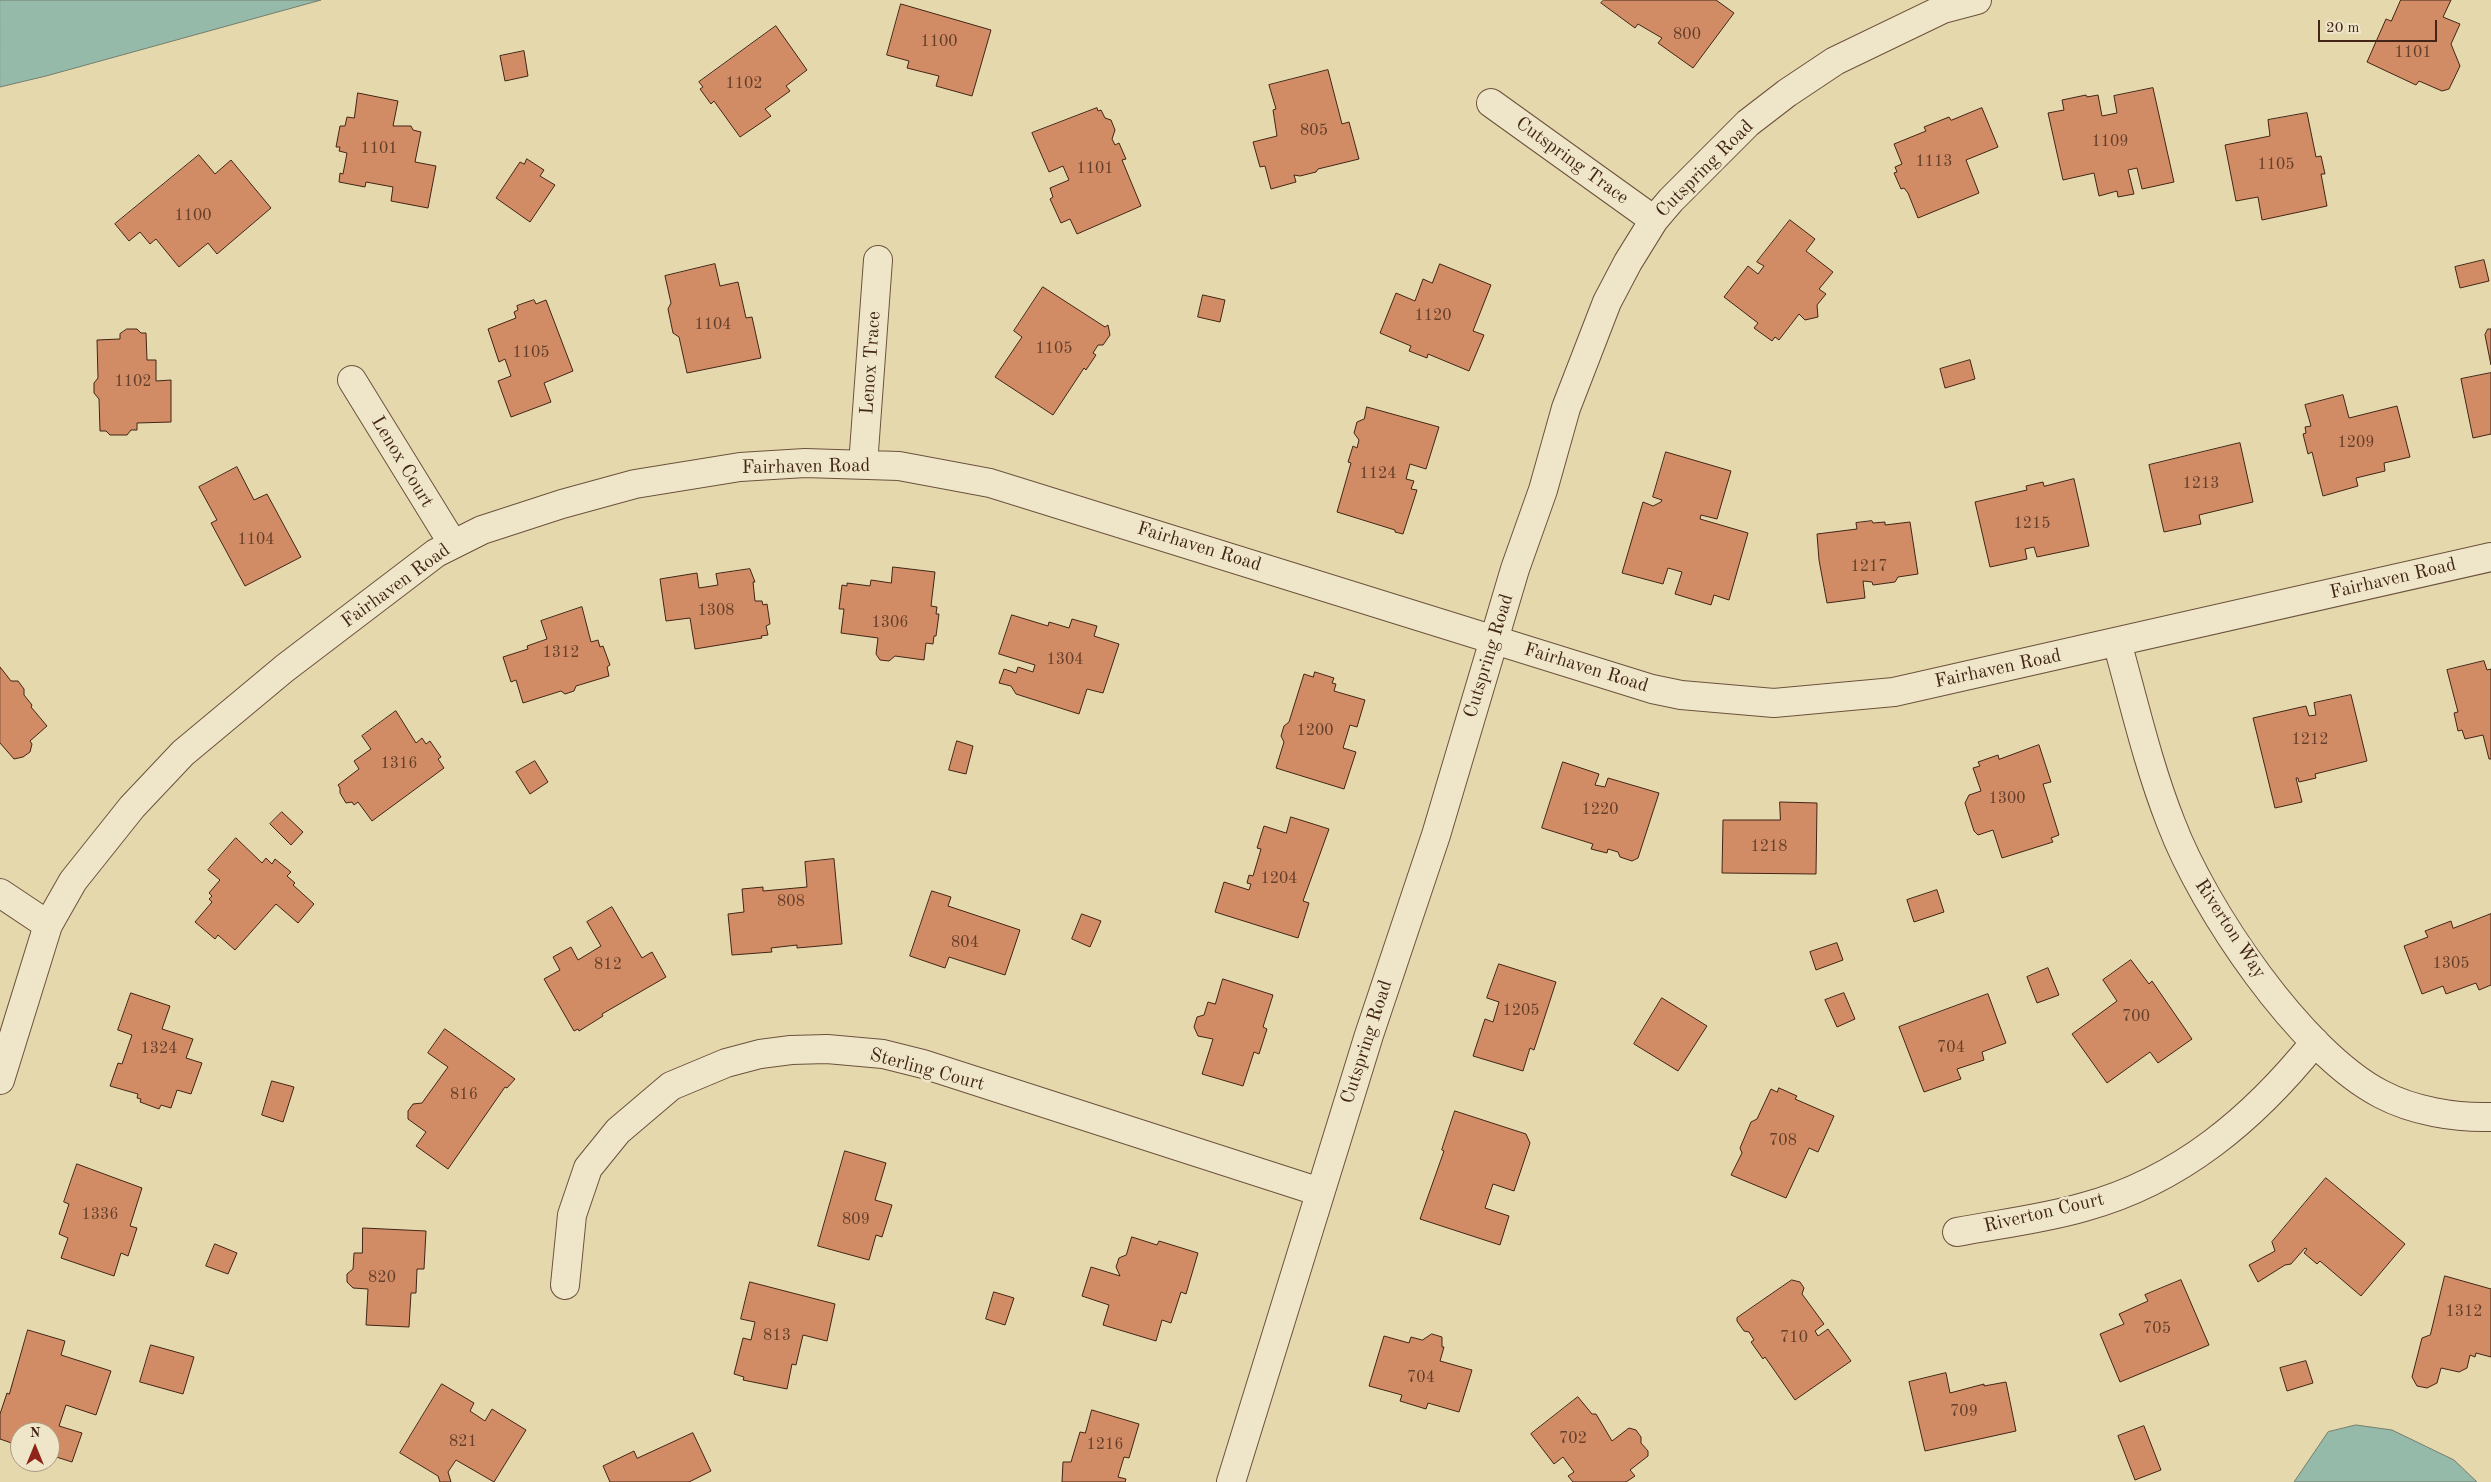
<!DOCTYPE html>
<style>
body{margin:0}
#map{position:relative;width:2491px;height:1482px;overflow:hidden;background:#e6d8ad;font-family:"Old Standard TT",serif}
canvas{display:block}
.north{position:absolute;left:10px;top:1422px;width:50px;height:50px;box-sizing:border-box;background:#efe6ca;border:1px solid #aa9982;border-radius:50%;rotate:0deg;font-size:14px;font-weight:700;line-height:20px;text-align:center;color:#422516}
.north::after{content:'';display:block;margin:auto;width:18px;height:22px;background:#8f2418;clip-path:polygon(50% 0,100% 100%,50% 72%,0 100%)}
.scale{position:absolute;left:2318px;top:20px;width:119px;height:22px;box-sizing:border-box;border:2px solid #422516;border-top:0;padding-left:6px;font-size:15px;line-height:18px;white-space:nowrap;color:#422516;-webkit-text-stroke:4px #efe6ca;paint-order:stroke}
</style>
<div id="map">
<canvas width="2491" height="1482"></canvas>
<div class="north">N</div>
<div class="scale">20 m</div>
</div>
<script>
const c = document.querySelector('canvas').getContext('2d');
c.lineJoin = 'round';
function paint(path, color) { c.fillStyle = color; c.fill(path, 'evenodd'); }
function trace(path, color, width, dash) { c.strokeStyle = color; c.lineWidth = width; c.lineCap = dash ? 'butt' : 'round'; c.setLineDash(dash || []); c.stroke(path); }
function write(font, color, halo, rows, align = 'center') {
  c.font = font + ' "Old Standard TT",serif'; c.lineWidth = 5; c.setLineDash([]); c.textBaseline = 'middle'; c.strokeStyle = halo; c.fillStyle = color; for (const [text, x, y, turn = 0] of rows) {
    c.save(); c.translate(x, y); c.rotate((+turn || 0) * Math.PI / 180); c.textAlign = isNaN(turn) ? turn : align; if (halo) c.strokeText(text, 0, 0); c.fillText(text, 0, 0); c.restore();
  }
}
const water = new Path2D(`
 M0,0H321L46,76L0,87Z
 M2356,1425L2392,1430L2454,1460L2477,1482H2294L2328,1432Z`);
const building = new Path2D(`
 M1604,0H1716L1734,13L1693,68L1658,43L1662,38L1638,24L1635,28L1601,3Z
 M2401,0H2451L2443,17L2460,24L2451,44L2460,66L2449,89L2442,91L2419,81L2416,85L2367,62L2386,19L2391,21Z
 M901,4L991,30L972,96L936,86L939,76L907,68L909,61L887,55Z
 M776,26L807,70L786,86L790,91L765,109L771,116L740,137L714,101L711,104L700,89L703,87L699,82Z
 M524,51L528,76L505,81L500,56Z
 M1328,70L1342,124L1349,122L1359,159L1318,169L1316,172L1300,176L1294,175L1296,182L1271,189L1265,166L1260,167L1253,142L1277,136L1273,110L1276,109L1269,85Z
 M2153,88L2174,182L2142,189L2137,168L2128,170L2134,194L2118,197L2117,191L2099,196L2094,173L2063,180L2048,113L2064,110L2062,100L2086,95L2087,97L2098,95L2102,116L2117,113L2114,96Z
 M358,93L398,101L393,126H411L413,130L421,132L415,162L436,166L428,208L391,201L393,187L366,182L365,187L339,182L340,173L343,174L347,153L339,151L340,147H336L340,126H345L347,117L354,118Z
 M1097,108L1098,111L1101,110L1105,118L1111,120L1115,130L1112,139L1115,145L1119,143L1126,159L1122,160L1141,206L1077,234L1070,219L1061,223L1050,199L1053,197L1050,188L1069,180L1063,166L1049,172L1032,133Z
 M1982,108L1998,147L1966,160L1979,193L1918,218L1908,193L1904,188L1901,189L1894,173L1897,172L1895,167L1902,164L1894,144L1926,131L1924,127L1949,117L1951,120Z
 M2307,113L2316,157L2321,156L2325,174H2321L2327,206L2262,220L2258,197L2236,201L2225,145L2270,136L2268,120Z
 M199,155L215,174L231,160L271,208L217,254L208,243L179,267L156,239L150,244L140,232L129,241L115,224Z
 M527,159L544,170L540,176L555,185L530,222L496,198L520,162L524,164Z
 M1790,220L1815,239L1806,251L1833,272L1819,289L1826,294L1817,305L1818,317L1805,320L1799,314L1779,340L1775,337L1772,341L1754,328L1758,323L1724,297L1748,266L1758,274L1764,266L1757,262Z
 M2484,260L2489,281L2460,288L2455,267Z
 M715,264L720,286L738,282L746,318L752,317L761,358L687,373L679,337L673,333L668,309L671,303L665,276Z
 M1440,264L1491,285L1473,331L1484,335L1469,371L1428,354L1427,358L1409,351L1411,346L1380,333L1396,293L1415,301L1423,279L1432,283Z
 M1043,287L1105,327L1108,325L1110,335L1103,345H1098L1093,353L1096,355L1086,370L1084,368L1053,415L995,377L1022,337L1014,331Z
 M1203,295L1225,300L1220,322L1198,317Z
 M534,300L536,304L546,300L573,371L544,383L551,402L511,417L498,381L511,376L505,359L499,362L488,329L516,318L514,312L518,310L517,306Z
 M127,329H137L141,333H146L147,360H156V381L171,380V422L137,423V430H131L127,435H110L106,431H100L99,399L94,393V383L98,378L97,340L120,339V334Z
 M2488,329H2491V365L2485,335Z
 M1970,360L1975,379L1945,388L1940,369Z
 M2491,373V434L2473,438L2461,379Z
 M2343,395L2349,418L2397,406L2410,457L2384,463L2385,471L2356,478L2358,486L2323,496L2312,452L2308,454L2303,434L2306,433L2305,427L2311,426L2305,405Z
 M1367,407L1439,427L1426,469L1410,464L1406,479L1414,481L1411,489L1417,490L1403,534L1395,532V530L1337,512L1351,463L1348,462L1353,446L1357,448L1359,440L1354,433L1357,422L1364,419Z
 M2240,443L2253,502L2199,515L2201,524L2164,532L2149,465Z
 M1666,452L1731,471L1717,519L1701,515L1700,519L1748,533L1729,600L1714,595L1711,605L1675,594L1682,572L1668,568L1663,584L1622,573L1643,502L1653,506L1661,502L1662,500L1653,497Z
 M237,467L254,500L267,494L301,557L245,586L211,523L217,520L199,487Z
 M2074,479L2089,546L2037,557L2034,547L2025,549L2027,559L1990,567L1975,502L2027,490L2026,486L2043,482L2044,486Z
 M1872,521L1873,523L1885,522V525L1910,522L1918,574L1898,577L1895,582L1873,585L1872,582L1863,581L1865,598L1827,603L1819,560L1817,534L1857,529L1856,523Z
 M893,567L935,572L931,606L937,607L936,614H939L936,636H934L933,644L926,643L924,660L895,656L889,661L880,660L876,654L878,638L841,633L844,609H839L842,585L847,586V583L870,586L871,580L891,583Z
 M750,569L755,582H753L755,601H762L763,605L767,604L770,624L766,626L768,635L761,636L762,638L695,649L690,618L666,621L660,579L697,573L699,588L718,585L716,574Z
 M582,607L591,642L598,640L600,647L603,646L610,665L607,667L609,676L576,686L574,691L565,694L561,691L523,703L516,680L511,682L503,657L528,649L527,646L547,639L541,621Z
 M1012,615L1048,626L1049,622L1069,628L1072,619L1097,626L1094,636L1119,644L1103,693L1087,689L1079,714L1016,694L1011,686L999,683L1004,669L1016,673L1018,667L1033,672L1035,665L999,654Z
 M2484,661L2487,670L2491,669V759H2489L2483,735L2465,739L2462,730L2458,731L2454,713L2458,712L2447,670Z
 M0,667L11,681H18L24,689V695L32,705L31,707L47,726L30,741L32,744L30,752L23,757L14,759L0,743Z
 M1315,672L1334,678L1332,683L1336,684L1334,691L1365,700L1357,727L1350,725L1343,748L1356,752L1344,789L1276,768L1284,742L1281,736L1284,726L1289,722L1304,674L1313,677Z
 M2351,695L2367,761L2315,774L2316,778L2299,782L2298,778H2296L2302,802L2275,808L2253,718L2306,706L2309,716L2316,715L2314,703Z
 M396,711L416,743L422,738L426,744L430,741L441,757L438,759L444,768L372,821L358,802L354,805L352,802L346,803L340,793V788L338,785L359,769L354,761L371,749L362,736Z
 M957,741L973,746L966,774L949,770Z
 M2039,745L2051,782L2043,784L2059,835L2051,838L2053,842L2002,858L1993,830L1978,835L1974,831L1965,803L1969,795L1981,791L1973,768L1980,766L1978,762L1998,755L1999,759Z
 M535,761L548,782L530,794L516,772Z
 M1563,762L1599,774L1595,785L1605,787L1608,778L1659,793L1638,858L1632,861L1620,857L1618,852L1608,849L1607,853L1591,849L1593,844L1542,828Z
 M1780,802L1817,803L1816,874L1722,873L1723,820H1780Z
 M282,812L303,832L291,845L270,824Z
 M1291,817L1329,829L1303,901L1309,903L1298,938L1215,912L1224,882L1249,890L1251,884L1247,883L1249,875L1253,876L1261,849L1257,848L1264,826L1286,833Z
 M236,838L262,863L266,858L272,864L275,859L291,872L287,876L295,883L293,885L314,904L298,923L276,904L235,950L218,935L215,939L195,922L212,902L209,899L212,896L209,893L220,880L208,870Z
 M834,859L842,944L797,948V945L771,948L772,952L732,955L728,914L744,912L742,889L763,887V891L807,887L805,862Z
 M1937,890L1944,912L1914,922L1907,900Z
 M932,891L951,897L948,906L1020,930L1005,975L949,957L945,968L910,956Z
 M612,907L642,958L652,952L666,977L602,1014L603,1016L579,1031L578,1029L574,1031L544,979L560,970L553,957L571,947L578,960L601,946L587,922Z
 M1082,914L1101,921L1090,947L1072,939Z
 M2491,914V985L2479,990L2476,983L2446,994L2443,986L2422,994L2404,946L2428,937L2425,931L2451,921L2453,928Z
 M1837,943L1843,960L1816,970L1810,952Z
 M2131,960L2149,984L2152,981L2192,1039L2158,1063L2150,1052L2107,1083L2072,1034L2117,1001L2103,980Z
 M1499,964L1556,982L1534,1050L1530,1048L1523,1071L1473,1056L1485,1019L1493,1022L1499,1002L1487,998Z
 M2048,968L2059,995L2037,1003L2027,977Z
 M1223,979L1273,995L1263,1027L1267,1029L1259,1054L1254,1052L1243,1086L1202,1074L1213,1039L1198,1036L1194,1027L1197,1017L1204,1015L1208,1002L1215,1004Z
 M131,993L170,1006L162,1029L193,1039L186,1058L202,1063L191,1094L177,1090L171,1108L161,1105L159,1109L140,1102L141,1099L137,1098L138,1094L110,1086L118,1063L122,1064L132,1035L118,1030Z
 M1844,993L1855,1019L1837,1027L1825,1000Z
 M1988,994L2006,1043L1982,1052L1984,1060L1957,1069L1961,1079L1924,1092L1899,1027Z
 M1662,998L1707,1026L1678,1071L1634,1044Z
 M445,1029L515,1079L507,1088L505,1087L448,1169L416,1146L426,1132L408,1119V1111L413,1104L422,1103L448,1067L428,1053Z
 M272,1081L294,1087L283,1122L262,1115Z
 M1779,1088L1797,1096L1795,1099L1834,1116L1818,1152L1809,1148L1786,1198L1731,1175L1742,1153L1740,1148L1751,1122L1757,1119L1771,1089L1777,1092Z
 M1455,1111L1526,1134L1530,1143L1514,1191L1493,1184L1485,1208L1509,1216L1500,1245L1420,1219L1444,1151L1442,1150Z
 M845,1151L886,1163L875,1200L892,1205L882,1237L876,1235L869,1260L818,1246Z
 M77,1164L142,1188L130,1226L137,1228L128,1256L121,1253L114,1276L61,1258L68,1238L59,1234L69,1204L64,1202Z
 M2326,1178L2405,1244L2361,1296L2320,1261L2317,1264L2304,1253L2307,1249L2305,1248L2291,1264L2285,1265L2258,1282L2249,1265L2275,1251L2272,1242Z
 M363,1228L426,1231L424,1269H417L416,1293H411L409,1327L366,1325L368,1289L353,1288L347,1282V1274L353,1269L354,1253H362Z
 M1132,1237L1157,1245L1159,1241L1198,1253L1186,1294L1181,1292L1171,1323L1162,1320L1156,1341L1103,1325L1109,1305L1082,1296L1091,1267L1120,1276L1116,1267L1119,1258L1126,1255Z
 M215,1244L237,1253L228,1274L206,1266Z
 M2445,1276L2491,1289V1357L2476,1353L2475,1357L2470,1355L2467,1368L2459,1372L2441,1368L2437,1383L2427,1388L2417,1386L2412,1377L2422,1338L2430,1335Z
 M1792,1280L1800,1282L1804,1288L1802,1294L1824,1324L1815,1331L1818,1336L1828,1329L1851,1361L1795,1400L1765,1357L1763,1359L1751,1342L1754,1340L1749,1332L1744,1331L1737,1321V1318Z
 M2181,1280L2209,1345L2120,1382L2100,1334L2124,1324L2119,1314L2148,1301L2145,1295Z
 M750,1282L835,1304L827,1341L803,1335L796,1365L792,1364L787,1389L743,1380L744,1377L734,1374L743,1338L751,1340L755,1322L741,1319Z
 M994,1292L1014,1298L1005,1325L986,1319Z
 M28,1330L65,1341L61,1355L111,1371L96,1415L66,1405L59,1426L82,1433L72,1462L50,1455V1432H20V1446L0,1439V1414L7,1393L9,1394Z
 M1432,1334L1442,1337V1347H1444L1440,1361L1472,1370L1459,1412L1428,1403L1426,1409L1400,1401L1402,1395L1369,1386L1384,1336L1409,1343L1411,1337L1422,1340Z
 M151,1345L194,1357L183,1394L140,1382Z
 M2306,1361L2313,1383L2287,1391L2280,1368Z
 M1946,1373L1950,1393L1984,1384V1386L2006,1382L2016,1431L1925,1451L1909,1382Z
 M442,1384L474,1403L470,1411L485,1421L492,1409L526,1430L494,1482L456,1460L448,1472L451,1482H440L438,1476L400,1453Z
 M1578,1397L1592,1414H1596L1612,1441L1629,1428L1636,1430L1641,1437V1443L1648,1451V1456L1630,1470L1635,1476L1626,1482H1573L1568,1476L1574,1472L1563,1457L1554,1464L1531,1434Z
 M1092,1410L1139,1424L1129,1458L1124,1457L1118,1477L1126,1479L1125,1482H1062L1063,1462H1071L1080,1432L1085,1433Z
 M2144,1426L2161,1470L2135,1480L2118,1436Z
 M693,1433L711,1471L689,1482H610L603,1466L634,1451L637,1458Z`);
const minor = new Path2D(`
 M1491,103L1654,220
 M352,380L453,544
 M863,465L878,260
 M2117,642C2134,703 2148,765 2171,823C2203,908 2300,1052 2381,1094C2413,1111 2455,1118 2491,1117
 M0,893L48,925
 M0,1080L48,925L73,881L132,807L183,753L285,668L436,553L482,530L562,504L635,484L740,467L805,463L899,466L990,483L1652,689L1681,695L1774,703L1894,692L2491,557
 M1957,1232C1999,1224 2043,1219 2084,1207C2180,1181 2254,1118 2315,1042
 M565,1285L572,1215L588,1168L618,1131L671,1086L726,1063L760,1054L791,1050L827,1049L883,1054L923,1064L1320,1192
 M1231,1482L1369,1035L1436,835L1515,569L1543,490L1566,408L1607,302L1628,262L1654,220L1671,200L1748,123L1787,93L1835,61L1943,9L1977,0`);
const numberNames = [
 ["800",1687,35],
 ["1100",939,42],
 ["1101",2413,53],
 ["1102",744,84],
 ["805",1314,131],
 ["1109",2110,142],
 ["1101",379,149],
 ["1113",1934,162],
 ["1105",2276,165],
 ["1101",1095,169],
 ["1100",193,216],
 ["1120",1433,316],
 ["1104",713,325],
 ["1105",1054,349],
 ["1105",531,353],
 ["1102",133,382],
 ["1209",2356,443],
 ["1124",1378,474],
 ["1213",2201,484],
 ["1215",2032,524],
 ["1104",256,540],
 ["1217",1869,567],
 ["1308",716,611],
 ["1306",890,623],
 ["1312",561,653],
 ["1304",1065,660],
 ["1200",1315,731],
 ["1212",2310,740],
 ["1316",399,764],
 ["1300",2007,799],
 ["1220",1600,810],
 ["1218",1769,847],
 ["1204",1279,879],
 ["808",791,902],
 ["804",965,943],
 ["1305",2451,964],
 ["812",608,965],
 ["1205",1521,1011],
 ["700",2136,1017],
 ["704",1951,1048],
 ["1324",159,1049],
 ["816",464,1095],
 ["708",1783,1141],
 ["1336",100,1215],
 ["809",856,1220],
 ["820",382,1278],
 ["1312",2464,1312],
 ["705",2157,1329],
 ["813",777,1336],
 ["710",1794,1338],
 ["704",1421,1378],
 ["709",1964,1412],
 ["702",1573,1439],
 ["821",463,1442],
 ["1216",1105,1445]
];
const streetNames = [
 ["Cutspring Trace",1572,161,36],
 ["Cutspring Road",1705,169,-45],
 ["Lenox Trace",871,363,-86],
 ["Lenox Court",402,462,59],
 ["Fairhaven Road",806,467,-1],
 ["Fairhaven Road",1199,547,17],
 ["Fairhaven Road",2393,579,-13],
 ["Fairhaven Road",396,586,-36],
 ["Cutspring Road",1489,656,-73],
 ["Fairhaven Road",1586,668,17],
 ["Fairhaven Road",1998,669,-12],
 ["Riverton Way",2230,929,57],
 ["Cutspring Road",1367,1042,-72],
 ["Sterling Court",927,1070,15],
 ["Riverton Court",2044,1213,-13]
];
paint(water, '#96baa9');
trace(water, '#747e6e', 1);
paint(building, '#d18c65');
trace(building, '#422516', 1);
trace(minor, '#6b523c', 30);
trace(minor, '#efe6ca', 28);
write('16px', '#663f2a', null, numberNames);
write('19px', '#422516', '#efe6ca', streetNames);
</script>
